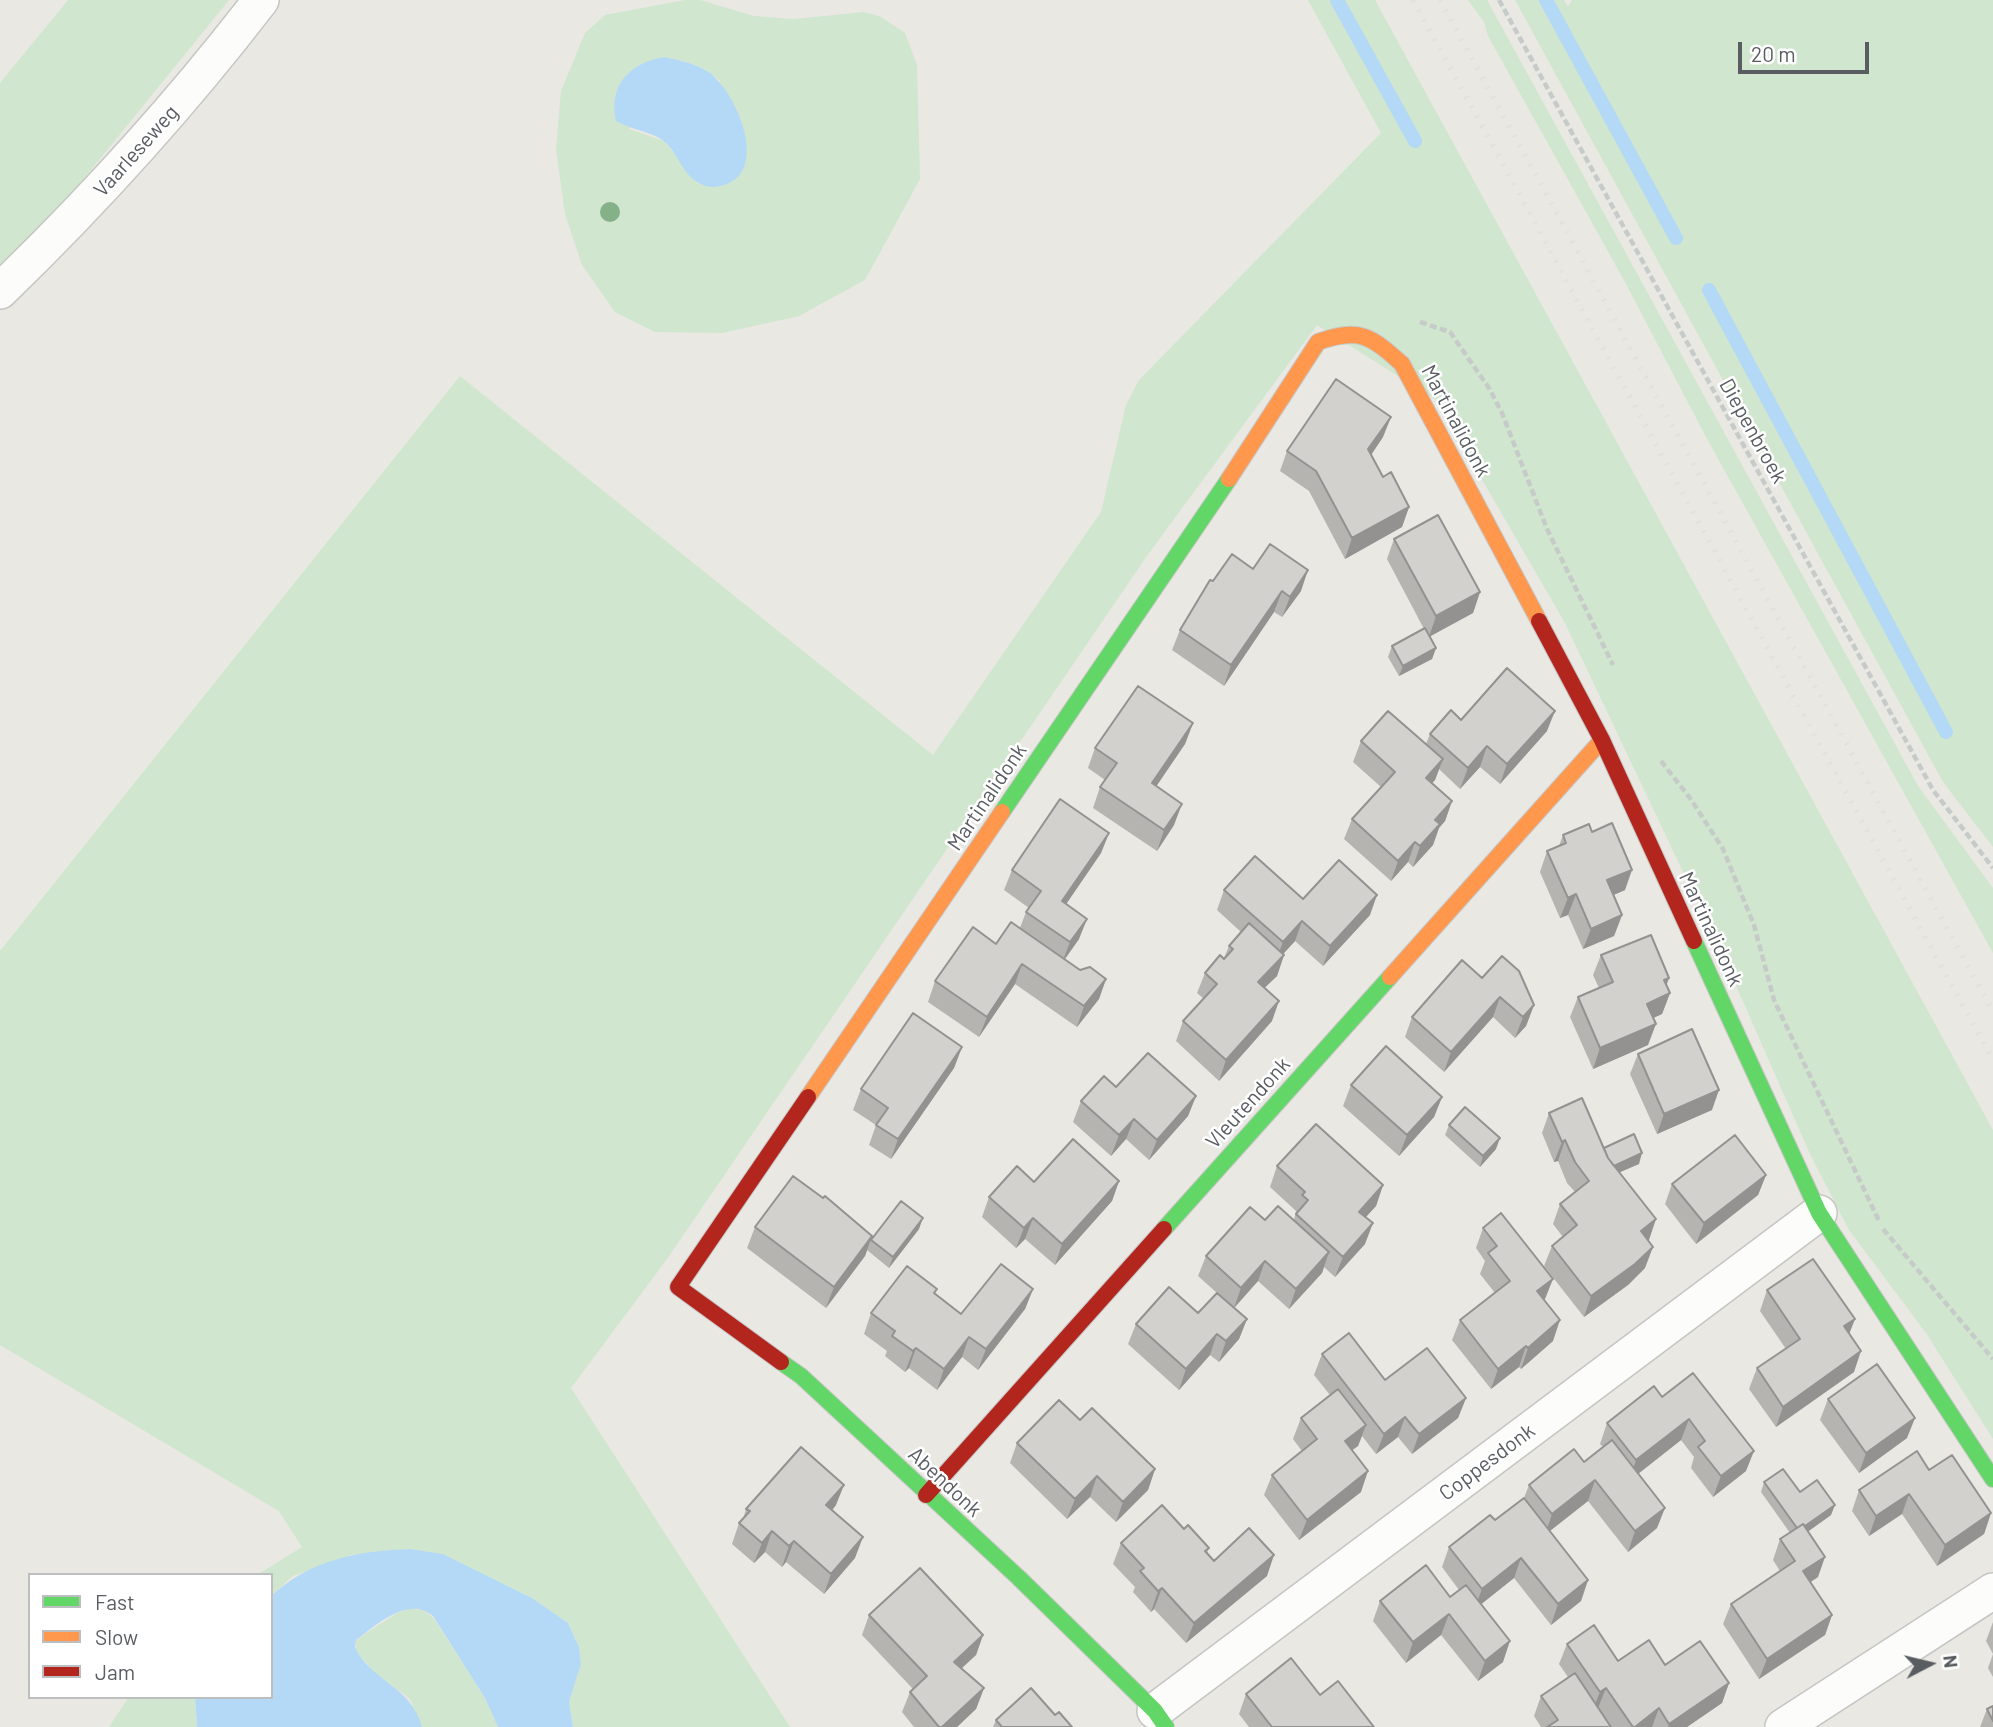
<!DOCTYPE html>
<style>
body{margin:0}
#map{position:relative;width:1993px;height:1727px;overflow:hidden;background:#e9e8e3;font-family:Barlow,sans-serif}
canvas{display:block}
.legend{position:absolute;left:28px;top:1573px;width:245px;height:126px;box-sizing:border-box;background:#fff;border:2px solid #bdbec0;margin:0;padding:9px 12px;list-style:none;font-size:21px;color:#595c61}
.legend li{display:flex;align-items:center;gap:14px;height:35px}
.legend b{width:35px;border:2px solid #bdbec0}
.north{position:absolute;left:1895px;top:1629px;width:70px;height:70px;-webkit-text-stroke:5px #fff;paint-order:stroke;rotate:83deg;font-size:19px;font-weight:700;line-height:28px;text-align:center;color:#595c61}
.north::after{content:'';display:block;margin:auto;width:24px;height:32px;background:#595c61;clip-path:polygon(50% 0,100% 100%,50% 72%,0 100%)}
.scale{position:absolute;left:1738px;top:42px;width:131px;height:32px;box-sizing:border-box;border:4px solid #595c61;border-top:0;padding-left:9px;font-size:21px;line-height:24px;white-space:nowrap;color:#595c61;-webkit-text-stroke:5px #fff;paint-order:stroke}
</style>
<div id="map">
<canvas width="1993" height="1727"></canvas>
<ul class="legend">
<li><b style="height:9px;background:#63d668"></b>Fast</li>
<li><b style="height:9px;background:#ff974d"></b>Slow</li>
<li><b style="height:9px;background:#b3261e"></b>Jam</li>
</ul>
<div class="north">N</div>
<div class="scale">20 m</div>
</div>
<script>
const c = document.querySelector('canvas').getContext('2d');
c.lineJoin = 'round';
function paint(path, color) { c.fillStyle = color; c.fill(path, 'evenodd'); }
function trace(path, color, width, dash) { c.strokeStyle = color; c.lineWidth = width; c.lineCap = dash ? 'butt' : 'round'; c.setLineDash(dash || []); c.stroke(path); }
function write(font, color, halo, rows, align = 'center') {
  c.font = font + ' Barlow,sans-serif'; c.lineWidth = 5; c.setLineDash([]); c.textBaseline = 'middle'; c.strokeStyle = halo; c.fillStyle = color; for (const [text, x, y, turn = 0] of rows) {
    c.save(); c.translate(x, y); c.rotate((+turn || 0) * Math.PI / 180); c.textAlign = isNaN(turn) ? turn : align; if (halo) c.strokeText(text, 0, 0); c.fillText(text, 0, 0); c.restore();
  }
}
const green = new Path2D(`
 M68,0H229L52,218L0,266V83Z
 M685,0H700L754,16L794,19L864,12L881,17L905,33L917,65L920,179L865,280L799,316L722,333L655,332L615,312L582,265L565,214L556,149L561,91L585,33L605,15ZM681,60L706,70L720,81L699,184L664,141L629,129Z
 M1308,0H1375L1993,1130V1439L1926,1333L1849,1230L1810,1154L1723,956L1565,623L1436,400L1317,325L1149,553L667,1259L571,1388L790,1727H573L569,1702L581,1664L579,1647L568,1623L532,1598L443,1554L411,1549L351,1555L293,1576L271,1596V1575H257L302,1547L279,1511L0,1345V951L460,376L933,755L1101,512L1126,405L1139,380L1381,133Z
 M1468,0H1487L1918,786L1993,888V953L1706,437L1625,282L1488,36L1484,22Z
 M1515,0H1564L1568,7L1572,0H1993V847L1943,782Z
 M411,1608L426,1611L435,1620L485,1698L498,1727H422L410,1699L374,1672L356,1651V1640L397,1613Z
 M129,1697H195L197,1727H109Z`);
const water = new Path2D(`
 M664,57C678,60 693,63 705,70C734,85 772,171 724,185C715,188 707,188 699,183C683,175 678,154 665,142C652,131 631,130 616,121C608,85 630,63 664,57Z
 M411,1549L443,1554L532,1598L568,1623L579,1647L581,1664L569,1702L573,1727H498L485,1698L433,1616C409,1595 376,1625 356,1640L355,1647C371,1682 411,1685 422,1727H197L195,1697H271V1596C312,1559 357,1551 411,1549Z`);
const stream = new Path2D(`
 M1337,0L1415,141
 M1546,0L1676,238
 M1709,290L1946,732`);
const path = new Path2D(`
 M1499,0L1933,790L1993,868
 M1420,322L1450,332L1489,388L1502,413L1547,529L1613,665
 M1661,761L1690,798L1723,849L1754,925L1774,1000L1879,1221
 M1883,1229L1993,1359`);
const street = new Path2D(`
 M0,291C94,200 181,104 261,0
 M1155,1711L1819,1213
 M1783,1727L1993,1591`);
const fast = new Path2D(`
 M1002,812L1229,479
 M1694,941L1819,1213L1993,1479
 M1164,1229L1390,977
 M781,1362L801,1376L1019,1578L1155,1711L1166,1727`);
const slow = new Path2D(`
 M1229,479L1318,342C1359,327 1371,336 1402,364L1539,621
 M1390,977L1602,740
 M808,1097L1002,812`);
const jam = new Path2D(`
 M1539,621L1602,740L1694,941
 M781,1362L678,1287L808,1097
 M926,1495L1164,1229`);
const rail = new Path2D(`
 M1413,0L1993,1061
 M1440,0L1993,1012`);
const trees = [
 [610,212]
];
const wall = new Path2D(`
 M1383,437L1371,455L1383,477L1409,507L1402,527L1345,559L1309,491L1280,471L1287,451Z
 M1394,539L1480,592L1473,613L1430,636L1436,648L1432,659L1399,676L1388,657L1392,646L1424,629L1387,559Z
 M1253,569L1301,591L1282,617L1274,612L1224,686L1172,650L1180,630L1213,581Z
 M1461,720L1547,731L1500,784L1480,767L1460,789L1439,769L1435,780L1432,783L1452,801L1445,821L1439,828L1433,845L1413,867L1408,862L1391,881L1344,839L1352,819L1381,787L1353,762L1361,741L1426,744L1430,734Z
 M1193,723L1185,744L1156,786L1174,825L1157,851L1093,808L1100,787L1105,780L1088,768L1095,748Z
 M1592,832L1625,890L1613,895L1622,915L1614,936L1583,949L1568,915L1560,918L1540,872L1547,851L1559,846L1563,835Z
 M1109,833L1101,853L1066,904L1079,939L1065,959L1080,970L1106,979L1099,999L1077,1027L1015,984L979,1037L928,1002L935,981L1020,928L1026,912L1029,908L1004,890L1012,870Z
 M1224,890L1303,899L1370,915L1323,966L1295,941L1283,954L1284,955L1277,976L1264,988L1272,1021L1219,1081L1176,1041L1183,1021L1204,999L1197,993L1205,973L1224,958L1229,946L1241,932L1217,910Z
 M1601,955L1669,978L1666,986L1670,993L1662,1014L1653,1018L1648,1045L1593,1069L1570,1017L1578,997L1599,988L1593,975Z
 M1482,978L1534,1005L1526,1026L1515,1038L1493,1017L1444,1072L1405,1037L1412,1017Z
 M962,1047L954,1068L891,1159L869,1145L876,1125L853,1110L861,1089Z
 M1638,1054L1712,1110L1657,1134L1630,1074Z
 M1351,1085L1442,1097L1434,1117L1399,1156L1343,1106Z
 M1116,1087L1196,1096L1188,1116L1149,1160L1126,1139L1111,1156L1073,1122L1081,1101Z
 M1549,1113L1604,1148L1639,1164L1619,1172L1649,1240L1645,1268L1628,1285L1584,1317L1544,1266L1552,1246L1563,1237L1553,1224L1560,1204L1575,1192L1567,1183L1558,1161L1554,1162L1542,1133Z
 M1449,1125L1496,1149L1480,1167L1445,1135Z
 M1277,1166L1383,1185L1376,1206L1366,1217L1365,1244L1335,1277L1324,1267L1322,1273L1289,1309L1258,1281L1234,1308L1247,1319L1239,1339L1219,1362L1210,1355L1179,1390L1128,1344L1136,1324L1198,1313L1217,1293L1198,1276L1206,1256L1265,1220H1294L1296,1211L1270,1187Z
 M1766,1175L1758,1195L1696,1244L1665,1204L1672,1184Z
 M1119,1181L1112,1201L1055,1265L1025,1239L1016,1248L982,1217L989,1197L1034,1182Z
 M755,1227L871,1240L919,1229L889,1268L867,1250L865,1256L826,1308L747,1248Z
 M1483,1228L1545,1299L1544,1300L1553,1341L1521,1369L1519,1367L1491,1389L1452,1340L1460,1320L1495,1293L1480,1274L1485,1261L1476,1248Z
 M1033,1289L1025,1309L978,1370L962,1357L937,1390L909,1368L905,1372L885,1356L887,1351L864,1334L871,1313L935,1294L961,1314Z
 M1767,1290L1855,1319L1849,1334L1854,1372L1776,1427L1749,1389L1757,1368L1786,1349L1760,1311Z
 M1322,1354L1385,1380L1466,1398L1458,1418L1412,1454L1398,1437L1376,1454L1362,1436L1358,1446L1352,1450L1361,1492L1299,1540L1264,1495L1272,1475L1302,1451L1293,1439L1301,1418L1330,1395L1314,1375Z
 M1693,1373L1746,1471L1713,1497L1691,1468L1694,1457L1681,1440L1638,1474L1657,1528L1628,1552L1588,1501L1549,1531L1588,1580L1581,1601L1551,1625L1514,1578L1481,1604L1503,1662L1478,1681L1441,1635L1406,1663L1373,1621L1380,1601L1450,1597L1459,1590L1442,1567L1449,1547L1495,1520L1524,1498L1529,1485L1584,1462L1603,1447L1600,1444L1607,1423L1662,1397Z
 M1828,1399L1907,1438L1859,1473L1820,1420Z
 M1080,1420L1155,1469L1148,1490L1116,1522L1090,1497L1067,1519L1010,1463L1017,1443Z
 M1929,1470L1991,1513L1984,1534L1937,1566L1902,1514L1869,1536L1852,1511L1859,1490Z
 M1764,1482L1800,1492L1831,1515L1808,1531L1818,1577L1810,1582L1832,1615L1825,1635L1759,1679L1723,1624L1731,1604L1780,1571L1773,1560L1780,1539L1790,1533L1761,1492Z
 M836,1505L832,1511L855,1558L824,1594L786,1562L782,1567L765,1552L754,1563L732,1544L739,1523L743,1519L746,1509Z
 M1184,1529L1209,1548L1207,1553L1214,1561L1267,1576L1186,1643L1154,1609L1151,1612L1133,1592L1135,1587L1113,1564L1121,1543Z
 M869,1615L983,1635L976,1655L961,1668L984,1688L976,1709L957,1727H914L902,1712L910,1692L913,1689L862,1635Z
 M1993,1622V1654L1986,1641Z
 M1567,1644L1618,1661L1665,1665L1729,1683L1722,1703L1687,1727H1612L1598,1708L1611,1727H1541L1534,1716L1541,1696L1568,1677L1559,1664Z
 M1993,1654V1677L1988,1668Z
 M1246,1694L1320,1695L1374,1727H1249L1239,1714Z
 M1993,1706V1727H1980L1987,1709Z
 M1055,1715L1072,1727H993L996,1720Z`);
const shadedWall = new Path2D(`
 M1391,417L1383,437L1361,470L1368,449Z
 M1409,507L1402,527L1345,559L1352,538Z
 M1308,570L1301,591L1282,617L1290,597Z
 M1282,591L1274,612L1224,686L1231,665Z
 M1480,592L1473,613L1429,637L1436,616Z
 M1436,648L1432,659L1399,676L1403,666Z
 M1555,711L1547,731L1500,784L1507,764Z
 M1193,723L1185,744L1145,803L1152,783Z
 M1487,746L1480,767L1460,789L1468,768Z
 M1443,759L1435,780L1418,798L1426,778Z
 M1452,801L1445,821L1439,828L1433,845L1413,867L1420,846L1435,820Z
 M1182,804L1174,825L1157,851L1164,830Z
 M1109,833L1101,853L1054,922L1062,901Z
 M1415,842L1408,862L1391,881L1398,861Z
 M1632,870L1625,890L1600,901L1607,880Z
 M1576,894L1568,915L1560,918L1568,898Z
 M1377,895L1370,915L1323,966L1330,946Z
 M1622,915L1614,936L1583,949L1591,929Z
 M1087,919L1079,939L1062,963L1070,942Z
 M1302,921L1295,941L1275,963L1283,942Z
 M1284,955L1277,976L1250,1002L1258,982Z
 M1022,964L1015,984L979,1037L987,1017Z
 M1669,978L1662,997L1670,993L1662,1014L1640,1024L1647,1004L1664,980Z
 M1106,979L1099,999L1077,1027L1084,1006Z
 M1500,997L1493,1017L1444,1072L1451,1052Z
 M1279,1001L1272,1021L1219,1081L1226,1060Z
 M1534,1005L1526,1026L1515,1038L1523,1017Z
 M1656,1024L1648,1045L1593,1069L1600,1048Z
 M962,1047L954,1068L891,1159L898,1139Z
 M1719,1090L1712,1110L1657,1134L1664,1114Z
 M1196,1096L1188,1116L1149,1160L1157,1140Z
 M1442,1097L1434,1117L1399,1156L1407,1135Z
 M1134,1119L1126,1139L1111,1156L1119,1135Z
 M1500,1138L1496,1149L1480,1167L1483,1156Z
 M1565,1140L1558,1161L1554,1162L1562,1142Z
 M1642,1153L1639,1164L1602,1180L1606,1170Z
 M1766,1175L1758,1195L1696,1244L1704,1223Z
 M1119,1181L1112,1201L1055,1265L1062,1244Z
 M1383,1185L1376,1206L1352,1232L1359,1212Z
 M923,1218L919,1229L889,1268L893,1257Z
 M1033,1218L1025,1239L1016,1248L1024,1228Z
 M1656,1219L1649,1240L1633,1252L1641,1231Z
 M1373,1223L1365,1244L1335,1277L1343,1257Z
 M872,1236L865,1256L826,1308L834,1287Z
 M1653,1247L1645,1268L1628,1285L1584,1317L1591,1296Z
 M1329,1252L1322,1273L1289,1309L1296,1289Z
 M1265,1261L1258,1281L1234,1308L1241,1288Z
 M1553,1279L1545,1299L1530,1311L1537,1291Z
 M1033,1289L1025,1309L978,1370L986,1349Z
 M1247,1319L1239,1339L1219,1362L1226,1341Z
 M1855,1319L1847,1339L1844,1326Z
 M1560,1320L1553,1341L1521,1369L1528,1348Z
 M1217,1334L1210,1355L1179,1390L1186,1369Z
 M969,1337L962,1357L937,1390L944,1369Z
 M1526,1346L1519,1367L1491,1389L1498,1369Z
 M916,1348L909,1368L905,1372L913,1351Z
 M1861,1351L1854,1372L1776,1427L1783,1407Z
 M1466,1398L1458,1418L1412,1454L1419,1434Z
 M1405,1417L1398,1437L1376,1454L1384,1434Z
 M1915,1418L1907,1438L1859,1473L1866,1453Z
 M1689,1419L1681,1440L1629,1481L1636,1460Z
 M1366,1425L1358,1446L1337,1461L1345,1441Z
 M1754,1451L1746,1471L1713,1497L1721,1476Z
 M1155,1469L1148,1490L1116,1522L1123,1502Z
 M1368,1471L1361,1492L1299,1540L1307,1520Z
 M1097,1476L1090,1497L1067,1519L1075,1499Z
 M1595,1480L1588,1501L1545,1535L1552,1514Z
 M844,1485L836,1505L818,1526L826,1505Z
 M1909,1494L1902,1514L1869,1536L1876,1516Z
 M1835,1505L1831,1515L1795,1541L1799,1530Z
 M1665,1508L1657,1528L1628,1552L1635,1531Z
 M1991,1513L1984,1534L1937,1566L1945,1545Z
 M772,1531L765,1552L754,1563L762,1543Z
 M863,1537L855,1558L824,1594L831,1574Z
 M794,1541L786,1562L782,1567L789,1546Z
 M1274,1555L1267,1576L1186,1643L1194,1623Z
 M1825,1557L1818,1577L1796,1592L1803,1571Z
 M1521,1558L1514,1578L1474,1610L1482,1589Z
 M1588,1580L1581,1601L1551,1625L1558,1604Z
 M1162,1588L1154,1609L1151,1612L1158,1591Z
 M1449,1614L1441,1635L1406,1663L1413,1642Z
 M1832,1615L1825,1635L1759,1679L1767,1659Z
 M983,1635L976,1655L947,1682L954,1662Z
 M1510,1641L1503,1662L1478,1681L1485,1661Z
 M1729,1683L1722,1703L1687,1727H1668L1669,1724Z
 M984,1688L976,1709L957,1727H942Z
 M1606,1688L1598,1708L1592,1712L1600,1692Z
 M1659,1708L1652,1727H1635Z`);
const building = new Path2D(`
 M1336,379L1391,417L1368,449L1383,477L1391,472L1409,507L1352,538L1316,471L1287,451Z
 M1438,515L1480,592L1436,616L1394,539Z
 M1270,544L1308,570L1290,597L1282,591L1231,665L1180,630L1210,580L1213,581L1232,554L1253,569Z
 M1425,628L1436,648L1403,666L1392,646Z
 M1507,668L1555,711L1507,764L1487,746L1468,768L1430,734L1451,710L1461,720Z
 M1138,686L1193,723L1152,783L1182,804L1164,830L1100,787L1117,763L1095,748Z
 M1388,711L1443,759L1426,778L1452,801L1435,820L1440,824L1420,846L1415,842L1398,861L1352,819L1395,772L1361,741Z
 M1060,799L1109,833L1062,901L1087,919L1070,942L1026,912L1041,891L1012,870Z
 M1612,823L1632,870L1607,880L1622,915L1591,929L1576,894L1568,898L1547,851L1566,843L1563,835L1589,824L1592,832Z
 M1255,856L1303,899L1339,860L1377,895L1330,946L1302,921L1283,942L1224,890Z
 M1011,922L1080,970L1090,967L1106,979L1084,1006L1022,964L987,1017L935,981L973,927L996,944Z
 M1249,923L1284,955L1258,982L1279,1001L1226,1060L1183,1021L1217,984L1205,973L1220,955L1224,959L1233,949L1229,946Z
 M1651,935L1669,978L1664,980L1670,993L1647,1004L1656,1024L1600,1048L1578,997L1613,982L1601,955Z
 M1502,956L1519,971L1534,1005L1523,1017L1500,997L1451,1052L1412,1017L1462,960L1482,978Z
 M913,1013L962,1047L898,1139L876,1125L888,1108L861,1089Z
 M1692,1029L1719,1090L1664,1114L1638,1054Z
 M1386,1046L1442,1097L1407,1135L1351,1085Z
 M1148,1053L1196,1096L1157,1140L1134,1119L1119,1135L1081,1101L1104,1076L1116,1087Z
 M1582,1098L1608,1158L1656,1219L1641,1231L1653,1247L1635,1264L1591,1296L1552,1246L1577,1225L1560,1204L1589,1181L1575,1162L1565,1140L1562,1142L1549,1113Z
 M1465,1107L1500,1138L1483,1156L1449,1125Z
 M1316,1124L1383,1185L1359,1212L1373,1223L1343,1257L1296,1214L1308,1200L1302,1195L1305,1192L1277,1166Z
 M1634,1134L1642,1153L1614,1166L1608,1158L1604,1148Z
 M1735,1135L1766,1175L1704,1223L1672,1184Z
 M1073,1139L1119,1181L1062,1244L1033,1218L1024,1228L989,1197L1017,1166L1034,1182Z
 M793,1176L823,1198L825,1196L872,1236L834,1287L755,1227Z
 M901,1201L923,1218L893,1257L871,1240Z
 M1278,1206L1329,1252L1296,1289L1265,1261L1241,1288L1206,1256L1250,1207L1265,1220Z
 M1501,1213L1553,1279L1537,1291L1560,1320L1528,1348L1526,1346L1498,1369L1460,1320L1510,1281L1488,1253L1497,1246L1483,1228Z
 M1813,1259L1855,1319L1844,1326L1861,1351L1783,1407L1757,1368L1800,1339L1767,1290Z
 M1001,1264L1033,1289L986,1349L969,1337L944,1369L916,1348L913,1351L892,1336L895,1331L871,1313L907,1266L937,1289L934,1293L961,1314Z
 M1169,1287L1198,1313L1217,1293L1247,1319L1226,1341L1217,1334L1186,1369L1136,1324Z
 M1349,1333L1385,1380L1427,1348L1466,1398L1419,1434L1405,1417L1384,1434L1322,1354Z
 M1877,1364L1915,1418L1866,1453L1828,1399Z
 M1693,1373L1754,1451L1721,1476L1698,1447L1705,1441L1689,1419L1636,1460L1607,1423L1654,1386L1662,1397Z
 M1338,1389L1366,1425L1345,1441L1368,1471L1307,1520L1272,1475L1317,1439L1301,1418Z
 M1059,1400L1080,1420L1092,1408L1155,1469L1123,1502L1097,1476L1075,1499L1017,1443Z
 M1612,1440L1665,1508L1635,1531L1595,1480L1552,1514L1529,1485L1574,1449L1584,1462Z
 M801,1447L844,1485L826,1505L863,1537L831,1574L794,1541L789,1546L772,1531L762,1543L739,1523L750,1511L746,1509Z
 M1917,1451L1929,1470L1952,1455L1991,1513L1945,1545L1909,1494L1876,1516L1859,1490Z
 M1783,1469L1800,1492L1817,1480L1835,1505L1805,1526L1803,1524L1797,1528L1764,1482Z
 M1524,1498L1588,1580L1558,1604L1521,1558L1482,1589L1449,1547L1490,1515L1495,1520Z
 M1162,1505L1184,1529L1188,1525L1209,1548L1205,1551L1214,1561L1249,1528L1274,1555L1194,1623L1162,1588L1158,1591L1140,1571L1144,1568L1121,1543Z
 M1803,1524L1825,1557L1803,1571L1832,1615L1767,1659L1731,1604L1795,1561L1780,1539Z
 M1426,1565L1450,1597L1466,1585L1510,1641L1485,1661L1449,1614L1413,1642L1380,1601Z
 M920,1568L983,1635L954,1662L984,1688L942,1727H939L910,1692L927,1676L869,1615Z
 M1594,1625L1618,1661L1649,1640L1665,1665L1700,1641L1729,1683L1669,1724L1659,1708L1635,1727H1633L1606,1688L1600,1692L1567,1644Z
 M1291,1658L1320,1695L1338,1681L1374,1727H1272L1246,1694Z
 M1575,1673L1611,1727H1547L1558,1720L1541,1696Z
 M1031,1688L1055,1715L1059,1712L1072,1727H1002L996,1720Z
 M1993,1706V1721L1987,1709Z`);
const streetNames = [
 ["Vaarleseweg",136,151,-48],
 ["Martinalidonk",1456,421,62],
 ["Diepenbroek",1753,431,61],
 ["Martinalidonk",987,797,-56],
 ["Martinalidonk",1711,929,65],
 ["Vleutendonk",1248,1103,-48],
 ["Coppesdonk",1487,1462,-37],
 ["Abendonk",945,1482,43]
];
paint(green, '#d0e6ce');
paint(water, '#b4d9f6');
trace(stream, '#b4d9f6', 14);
trace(street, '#c5c5c4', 38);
trace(fast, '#c6c6c5', 18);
trace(slow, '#c6c6c5', 18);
trace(jam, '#c6c6c5', 18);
trace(path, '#c6cbc9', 4.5, [7, 3.5]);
trace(street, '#fcfcfb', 35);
trace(fast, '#63d668', 16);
trace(slow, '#ff974d', 16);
trace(jam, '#b3261e', 16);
trace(rail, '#e1e1e0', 5, [2, 9]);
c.fillStyle = '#86b087';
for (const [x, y] of trees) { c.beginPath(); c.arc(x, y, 10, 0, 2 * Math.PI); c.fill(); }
paint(wall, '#b5b4b1');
paint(shadedWall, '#939290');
paint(building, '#d2d1ce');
trace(building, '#939290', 2);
write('21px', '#595c61', '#fff', streetNames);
</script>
